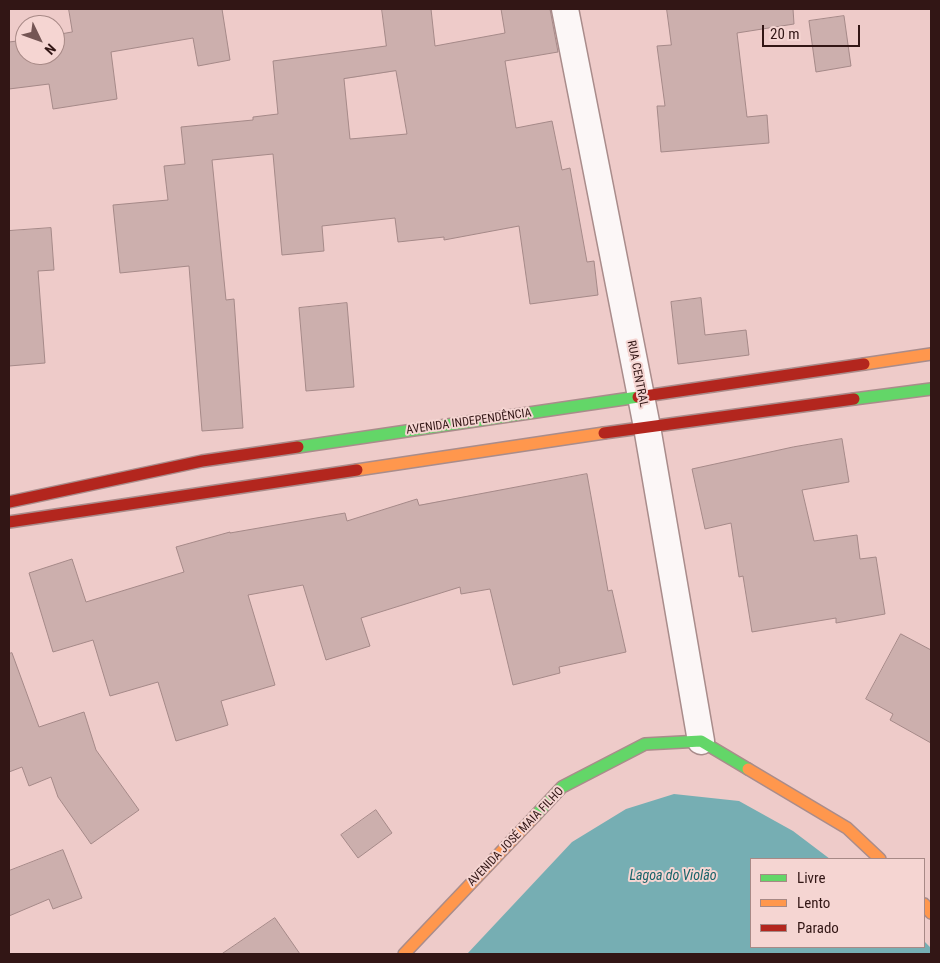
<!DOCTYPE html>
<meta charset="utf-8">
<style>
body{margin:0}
#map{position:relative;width:940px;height:963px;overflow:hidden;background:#eecbc9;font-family:"Roboto Condensed",sans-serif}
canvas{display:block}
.frame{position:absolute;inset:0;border:10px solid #321615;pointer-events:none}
.legend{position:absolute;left:750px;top:858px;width:175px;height:90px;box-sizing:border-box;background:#f5d5d2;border:1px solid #a78986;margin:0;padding:6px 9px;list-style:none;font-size:15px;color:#321615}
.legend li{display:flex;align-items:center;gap:10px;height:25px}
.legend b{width:25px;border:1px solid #a78986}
.north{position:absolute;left:15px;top:15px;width:50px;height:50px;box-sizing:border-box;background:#f5d5d2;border:1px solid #a78986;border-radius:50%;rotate:132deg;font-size:14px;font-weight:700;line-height:20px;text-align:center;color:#321615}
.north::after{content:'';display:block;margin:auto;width:18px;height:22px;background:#745554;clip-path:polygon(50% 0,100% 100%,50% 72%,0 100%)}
.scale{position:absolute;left:762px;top:25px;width:98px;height:22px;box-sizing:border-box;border:2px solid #321615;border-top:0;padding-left:6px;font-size:15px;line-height:18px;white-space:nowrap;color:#321615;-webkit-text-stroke:4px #f5d5d2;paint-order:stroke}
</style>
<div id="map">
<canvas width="940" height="963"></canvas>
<div class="frame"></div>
<ul class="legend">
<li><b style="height:6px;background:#63d668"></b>Livre</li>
<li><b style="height:6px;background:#ff974d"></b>Lento</li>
<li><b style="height:6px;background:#b3261e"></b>Parado</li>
</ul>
<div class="north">N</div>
<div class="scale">20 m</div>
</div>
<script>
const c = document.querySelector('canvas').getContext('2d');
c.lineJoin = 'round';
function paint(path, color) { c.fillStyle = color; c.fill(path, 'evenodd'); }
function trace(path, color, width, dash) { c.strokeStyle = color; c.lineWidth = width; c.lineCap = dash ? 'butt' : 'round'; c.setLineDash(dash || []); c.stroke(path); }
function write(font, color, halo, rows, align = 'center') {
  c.font = font + ' "Roboto Condensed",sans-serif'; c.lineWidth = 4; c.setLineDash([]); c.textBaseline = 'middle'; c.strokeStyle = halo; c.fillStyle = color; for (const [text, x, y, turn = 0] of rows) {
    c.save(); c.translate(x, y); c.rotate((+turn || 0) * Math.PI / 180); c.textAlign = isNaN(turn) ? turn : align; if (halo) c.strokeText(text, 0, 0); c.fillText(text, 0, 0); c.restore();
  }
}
const water = new Path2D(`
 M674,794L739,801L793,831L830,859H751V947H924V941L931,948V954H467L572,842L626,809Z`);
const building = new Path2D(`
 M69,9H222L230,60L198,66L193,38L111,52L117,99L53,109L49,84L9,89V42L25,40V55H55V35L72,32Z
 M382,9H431L435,46L505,33L501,9H550L558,52L505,61L516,128L552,121L562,170L570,168L587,262L594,261L598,295L530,304L519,226L444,240V237L398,242L395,218L322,226L324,251L282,255L273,154L212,160L226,300L234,299L243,428L202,431L189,266L120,273L113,205L168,200L164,166L185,164L181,127L253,120V117L278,114L273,61L386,46ZM396,71L407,134L350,139L344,79Z
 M667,9H793L794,24L737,33L747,117L767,115L769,143L661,152L657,106H665L657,46L671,45Z
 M844,16L851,66L816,72L809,21Z
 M51,228L54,270L38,271L45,363L9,366V231Z
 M701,298L705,335L746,330L749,355L678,364L671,302Z
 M347,303L354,387L306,391L299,308Z
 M842,439L849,482L802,490L814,541L857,535L860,559L876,557L885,614L836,623V618L752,632L743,576L739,577L731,523L705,529L692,469L793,447Z
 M587,474L608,591L612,590L626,652L559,667L560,673L513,685L490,589L461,594L460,587L361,618L370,646L326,660L303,585L248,595L275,685L221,701L228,725L176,741L158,682L110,696L93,640L53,652L29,573L72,559L86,602L184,572L176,547L230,532V533L345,513L347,521L417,499L419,505Z
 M901,634L931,650V743L890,720L893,714L866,699Z
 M12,653L39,727L84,712L96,750L139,810L91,844L58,797L51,777L29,786L22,767L9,772V654Z
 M376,810L392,833L358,858L341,835Z
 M63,850L82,898L53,909L49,899L9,916V871Z
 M275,918L300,954H222Z`);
const street = new Path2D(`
 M565,9L647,427L701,741`);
const fast = new Path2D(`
 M854,399L931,389
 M298,447L638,397
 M535,816L562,787L645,744L701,741L748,769`);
const slow = new Path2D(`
 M864,364L931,354
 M357,470L604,433
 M748,769L847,828L880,859
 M924,904L931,913
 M404,954L535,816`);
const jam = new Path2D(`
 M638,397L864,364
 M604,433L854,399
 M9,502L202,461L298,447
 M9,522L357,470`);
const streetNames = [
 ["RUA CENTRAL",637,374,79],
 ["AVENIDA INDEPENDÊNCIA",469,422,-8],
 ["AVENIDA JOSÉ MAIA FILHO",516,837,-46]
];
const waterNames = [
 ["Lagoa do Violão",673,876]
];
paint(water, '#76aeb3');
paint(building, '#ccafad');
trace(building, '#a58988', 1);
trace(street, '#a98c8b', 29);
trace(fast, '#a98c8b', 14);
trace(slow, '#a98c8b', 14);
trace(jam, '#a98c8b', 14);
trace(street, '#fcf7f7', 26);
trace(fast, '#63d668', 11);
trace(slow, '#ff974d', 11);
trace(jam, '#b3261e', 11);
write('12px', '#321615', '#f5d5d2', streetNames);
write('italic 14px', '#176369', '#f5d5d2', waterNames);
</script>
